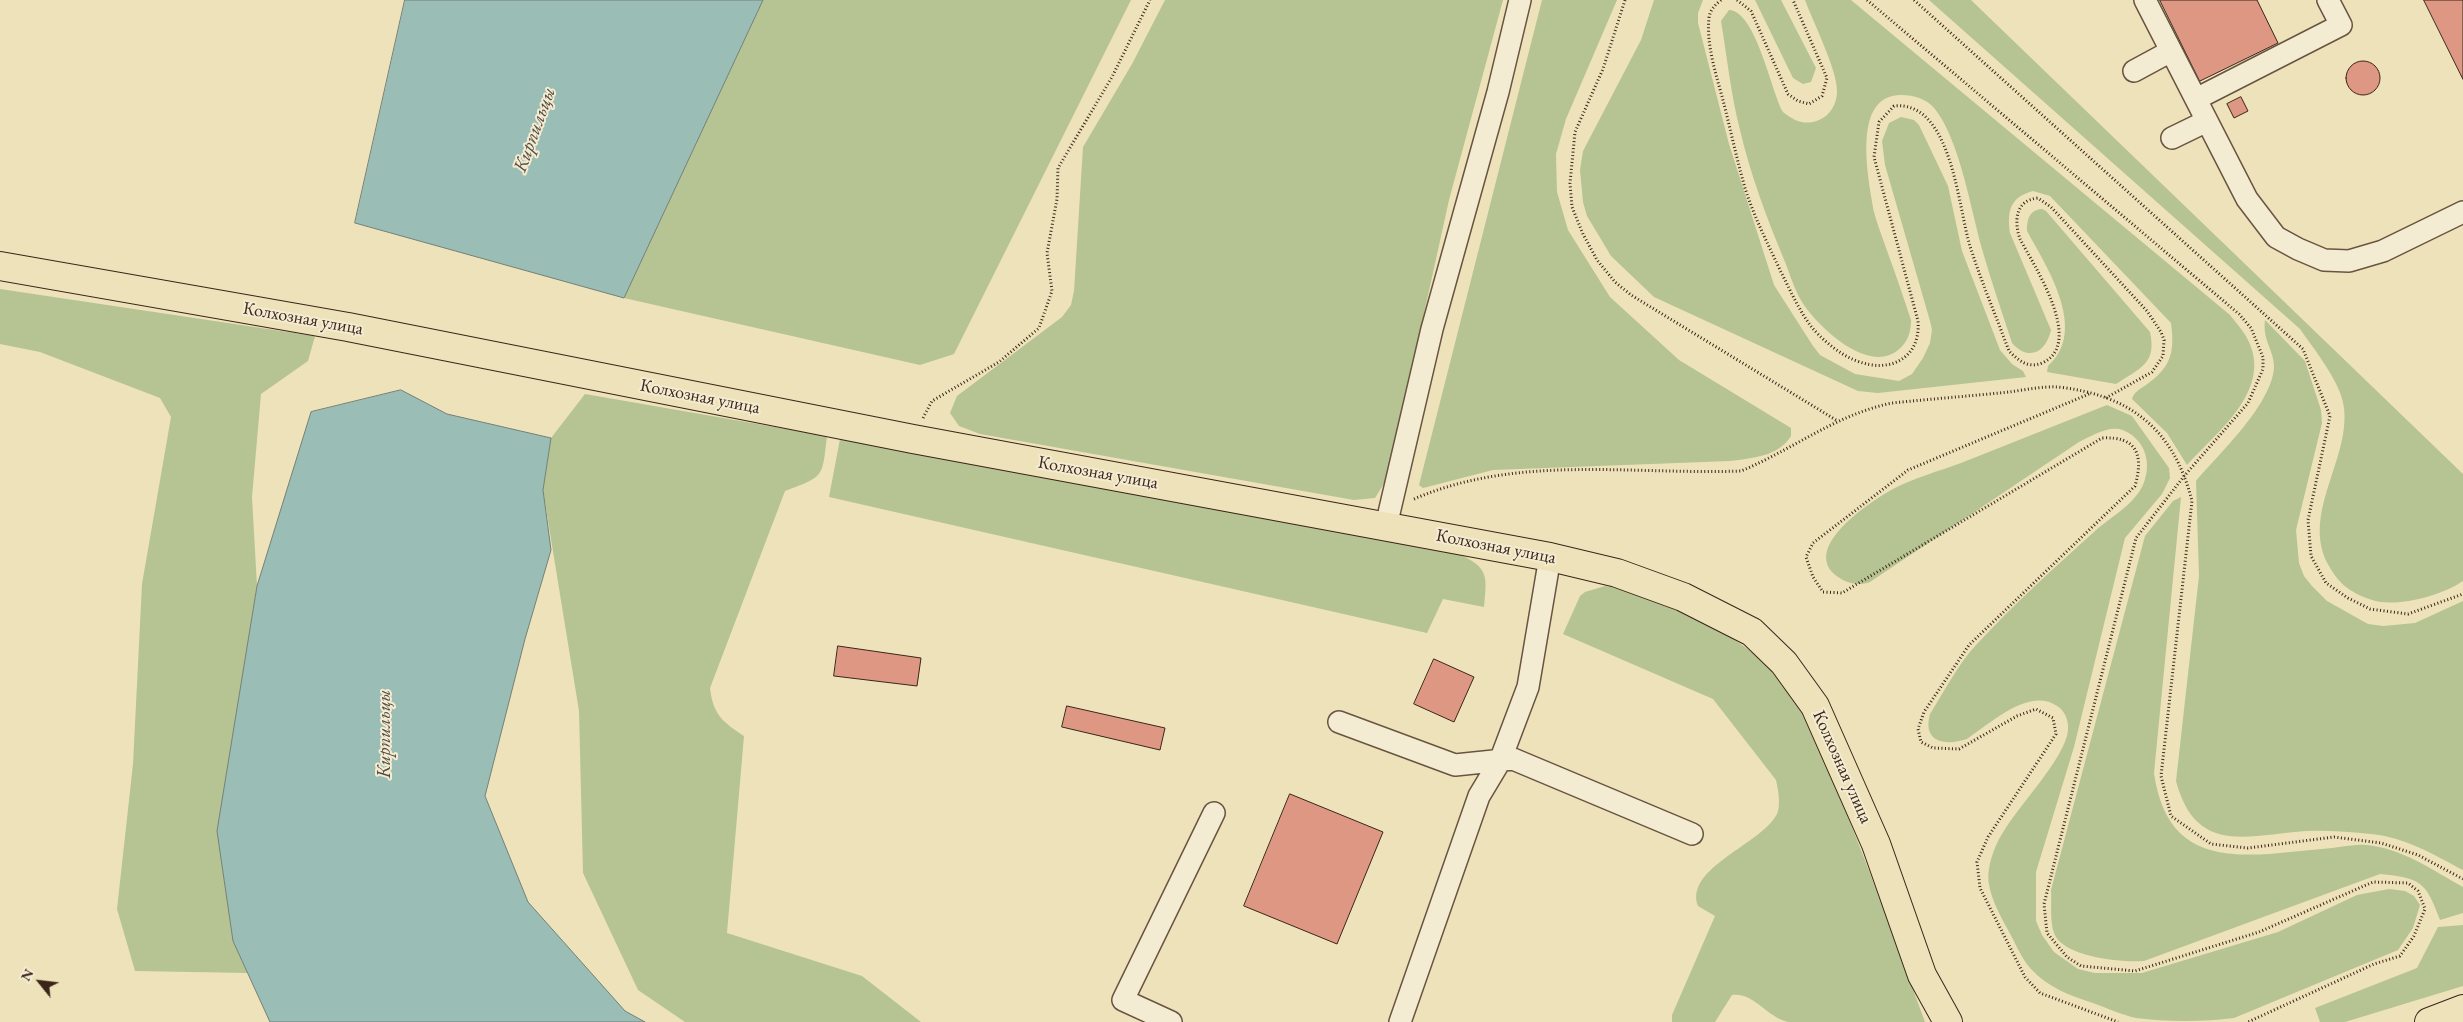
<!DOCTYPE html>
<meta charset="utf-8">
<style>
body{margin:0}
#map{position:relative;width:2463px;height:1022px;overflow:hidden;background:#eee2ba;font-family:"EB Garamond",serif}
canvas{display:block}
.north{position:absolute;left:15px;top:957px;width:50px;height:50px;-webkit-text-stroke:4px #f4ecd2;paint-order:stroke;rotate:299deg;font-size:14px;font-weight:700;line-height:20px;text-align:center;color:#3b2519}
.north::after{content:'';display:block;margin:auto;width:18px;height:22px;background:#3b2519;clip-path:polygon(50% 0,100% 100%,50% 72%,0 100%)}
</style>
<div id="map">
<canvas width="2463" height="1022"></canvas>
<div class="north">N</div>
</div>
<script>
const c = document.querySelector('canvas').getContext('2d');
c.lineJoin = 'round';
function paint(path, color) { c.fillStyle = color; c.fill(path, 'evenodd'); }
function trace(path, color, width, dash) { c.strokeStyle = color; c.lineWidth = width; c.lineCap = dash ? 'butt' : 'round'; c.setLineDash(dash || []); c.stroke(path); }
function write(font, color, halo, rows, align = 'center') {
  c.font = font + ' "EB Garamond",serif'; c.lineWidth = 4; c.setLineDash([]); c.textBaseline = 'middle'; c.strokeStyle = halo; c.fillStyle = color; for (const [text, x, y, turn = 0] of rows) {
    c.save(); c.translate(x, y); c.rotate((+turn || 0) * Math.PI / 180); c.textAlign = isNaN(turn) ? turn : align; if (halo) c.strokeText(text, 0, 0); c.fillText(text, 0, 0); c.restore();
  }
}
const green = new Path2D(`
 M763,0H1131L954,354L920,365L624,298Z
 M1165,0H1503L1449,200L1388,477L1375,498L1354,500L980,434L959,426L950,413L957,396L1062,317L1071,305L1074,291L1083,147L1132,64Z
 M1542,0H1617L1566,119L1556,154L1557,192L1568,230L1610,297L1679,360L1791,428V436C1778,457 1752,458 1730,461L1493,470L1423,488L1419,485Z
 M1654,0H1703L1698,13V23L1729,144L1774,285L1813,346L1820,355L1855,374L1899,381L1912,374L1923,358L1930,343L1932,330L1930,321L1885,165L1882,141L1889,123L1901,117L1914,120L1919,125L1948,186L1962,251L2000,350L2012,364L2023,371L2026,377L1878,393L1858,391L1654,297L1611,256L1587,216L1583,202L1580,170L1583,151L1641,40Z
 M1755,0H1781L1816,68L1811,82L1803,84L1793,78Z
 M1805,0H1851L2230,315C2236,323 2244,331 2248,340C2273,390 2217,432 2187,465L2167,433L2132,399C2134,392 2140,389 2146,385C2171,367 2175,353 2171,323L2050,196L2033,191C2010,197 2007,211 2010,233L2051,330C2046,352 2029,362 2012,343C2002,312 1991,281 1982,249C1971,210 1960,141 1935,109C1927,99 1914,95 1901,95C1850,95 1869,182 1874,212C1877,224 1882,236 1886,248C1895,272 1903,296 1911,320C1911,332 1908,342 1898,350C1868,375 1817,326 1802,302C1794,289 1789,271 1783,257C1766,216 1750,173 1740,130C1731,95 1727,57 1721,21L1729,10C1756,11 1771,91 1783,112C1794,121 1805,126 1819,120C1830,116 1837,103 1837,92C1838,71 1813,22 1805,0Z
 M1929,0H1971L2463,474V581C2441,596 2394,609 2369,599C2350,592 2339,584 2329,566C2300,515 2350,461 2344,408C2342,384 2314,349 2300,329Z
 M2042,209L2046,211L2150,332C2157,364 2140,368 2116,384L2047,372L2048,366C2089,330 2046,266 2027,231C2027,220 2029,210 2042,209Z
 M0,289L315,336L308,361L261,394L252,497L257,586L217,831L233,941L248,973L135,971L117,909L133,764L142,584L171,417L160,398L40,352L0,344Z
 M2265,320L2305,361L2321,410L2322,423L2296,530L2299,563L2304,576L2312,586L2327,601L2368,624L2383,626L2415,623L2463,601V870C2434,855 2405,837 2371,834C2350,832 2327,830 2306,831C2248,835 2196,856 2176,781L2199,576L2196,481C2220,453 2271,405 2274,368C2275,352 2262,340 2265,320Z
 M585,394L827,436C822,478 825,476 785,491L710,688C713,715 723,722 744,736L727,933L862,976L921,1022H685L638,990L583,873L579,711L543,490L551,438Z
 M2107,405L2132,416L2169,468L2170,478L2162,494L2125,538L2074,747L2036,872V921L2042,935L2054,952L2078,969L2095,973H2142L2278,932L2357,895L2389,889L2405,891L2414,896L2420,905L2413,928L2398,950L2234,1018C2205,1022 2166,1022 2136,1018C2122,1015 2107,1008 2093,1003C2071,996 2047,987 2031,969C2021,958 2015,942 2008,930C2001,917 1991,899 1989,884C1986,869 1994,847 2002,834C2019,805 2058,766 2067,736C2070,725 2067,712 2057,706C2029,687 1991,723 1967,739C1946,746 1922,743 1930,714C1944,692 1958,664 1976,645C2012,606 2055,567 2094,532C2110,517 2133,506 2143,485C2152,464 2146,441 2125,431C2110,424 2092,436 2079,442L1870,582C1859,586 1848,584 1838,577C1798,549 1871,501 1893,489C1914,478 1939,471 1961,463C2010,444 2058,424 2107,405Z
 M840,439L1459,554C1489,568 1487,576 1484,607L1443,599L1427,633L829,497Z
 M2181,497L2154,773C2169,878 2254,854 2332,848C2343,847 2355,844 2366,845C2402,848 2432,870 2463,887V913L2440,920C2426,882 2421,878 2380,874L2144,961C2123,963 2068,957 2056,937C2049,925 2052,904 2051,890L2145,536L2173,501Z
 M1605,586C1664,593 1753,641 1790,689C1813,720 1825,760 1839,795C1870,870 1897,946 1925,1022H1788C1765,1016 1754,992 1732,995L1715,1022H1672V1015L1715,916L1698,906C1684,868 1762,844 1777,814C1781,805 1778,789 1776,780L1713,699L1563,634L1580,596L1585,592Z
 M2463,925V986L2345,1022H2320L2315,1008L2417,968L2438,927Z`);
const water = new Path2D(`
 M405,0H763L624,298L355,223Z
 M401,390L447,414L551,438L543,490L551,550L525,639L485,796L528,902L625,1011L645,1022H270L233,941L217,831L257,586L311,412Z`);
const building = new Path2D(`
 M2160,0H2257L2278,43L2200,81Z
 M2424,0H2463V79Z
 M2346 78a17 17 0 1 1 34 0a17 17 0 1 1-34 0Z
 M2241,97L2248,111L2234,118L2227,104Z
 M838,646L921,658L917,686L834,676Z
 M1434,659L1474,677L1454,722L1414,704Z
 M1067,706L1165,728L1160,750L1062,727Z
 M1290,794L1383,832L1337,944L1244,906Z`);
const path = new Path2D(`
 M1625,0L1603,69L1575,132L1570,183L1572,207L1583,234L1597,260L1615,282L1631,295L1836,420
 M1721,0C1715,5 1710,10 1709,18C1706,46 1717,77 1724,104C1731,132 1737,160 1745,188C1754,217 1768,244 1781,272C1790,290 1798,308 1810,325C1821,339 1840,355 1857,361C1890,374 1921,358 1918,321L1874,157L1879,122L1894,106C1952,100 1958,208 1970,246C1981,281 1996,316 2009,351C2018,360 2028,369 2042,363C2086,344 2033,264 2020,239C2014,222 2015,200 2038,198L2051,207L2147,311L2161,332L2164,340L2163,356L2152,372L2104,399
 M1737,0L1751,11L1788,94L1798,101L1809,104L1822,96L1827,78L1793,0
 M1867,0L2239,314L2251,328L2263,357V369L2248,403L2185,475L2136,538L2044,904L2047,933L2067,957L2081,966L2135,971L2259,932L2373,882L2408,883L2418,891L2425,909L2414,936L2400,956L2374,964L2248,1022
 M1914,0L2303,349L2330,416L2308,520L2311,556L2326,583L2348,598L2370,609L2408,614L2463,594
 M2089,394L1908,470L1813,543L1806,557L1813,577L1823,592L1842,593L2102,438C2137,436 2144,455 2135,486L1969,645L1924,712L1918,729L1921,742L1933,748L1959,749L2017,716L2036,709L2053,718L2056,734L1988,837L1977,862L1980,888L2025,977L2040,993L2118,1022
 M923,418L932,401L999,362L1039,328L1052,291L1047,253L1057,199L1058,168L1112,77L1150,0
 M1414,499C1518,454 1631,475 1741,471C1794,449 1835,415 1892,403C1931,399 1970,396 2009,392C2024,390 2043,386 2058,387C2131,395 2174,430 2192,501L2161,776L2171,816L2211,844L2248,848L2334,837L2381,843L2418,855L2463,879`);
const minor = new Path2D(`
 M2145,0L2247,199L2276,237L2298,249L2324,260L2349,261L2383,251L2463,212
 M2134,71L2171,51
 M2196,99L2341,25L2328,0
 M2172,138L2207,121
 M1386,526L1432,329L1498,92L1520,0
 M1339,722L1455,765L1513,759L1692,834
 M1171,1022L1123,1000L1214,813
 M1400,1022L1479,796L1500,761L1528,687L1550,557`);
const major = new Path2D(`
 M0,266L348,327L913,439L1550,557L1617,573L1683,597L1752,632L1784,663L1815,706L1876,844L1922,975L1948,1022
 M2429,1022L2463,1009`);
const streetNames = [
 ["Колхозная улица",303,319,10],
 ["Колхозная улица",700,397,11],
 ["Колхозная улица",1098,473,10],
 ["Колхозная улица",1496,547,11],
 ["Колхозная улица",1842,767,66]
];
const waterNames = [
 ["Кирпильцы",535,130,-70],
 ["Кирпильцы",385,734,-90]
];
paint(green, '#b5c492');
paint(water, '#9abdb5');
trace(water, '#748077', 1);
paint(building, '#dd9783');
trace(building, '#3b2519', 1);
trace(minor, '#685441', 24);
trace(major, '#3b2519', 30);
trace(path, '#3b2519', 3, [1, 2.5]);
trace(minor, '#f4ecd2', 21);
trace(major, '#eee2ba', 28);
write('18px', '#3b2519', '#f4ecd2', streetNames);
write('italic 19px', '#534b40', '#f4ecd2', waterNames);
</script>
